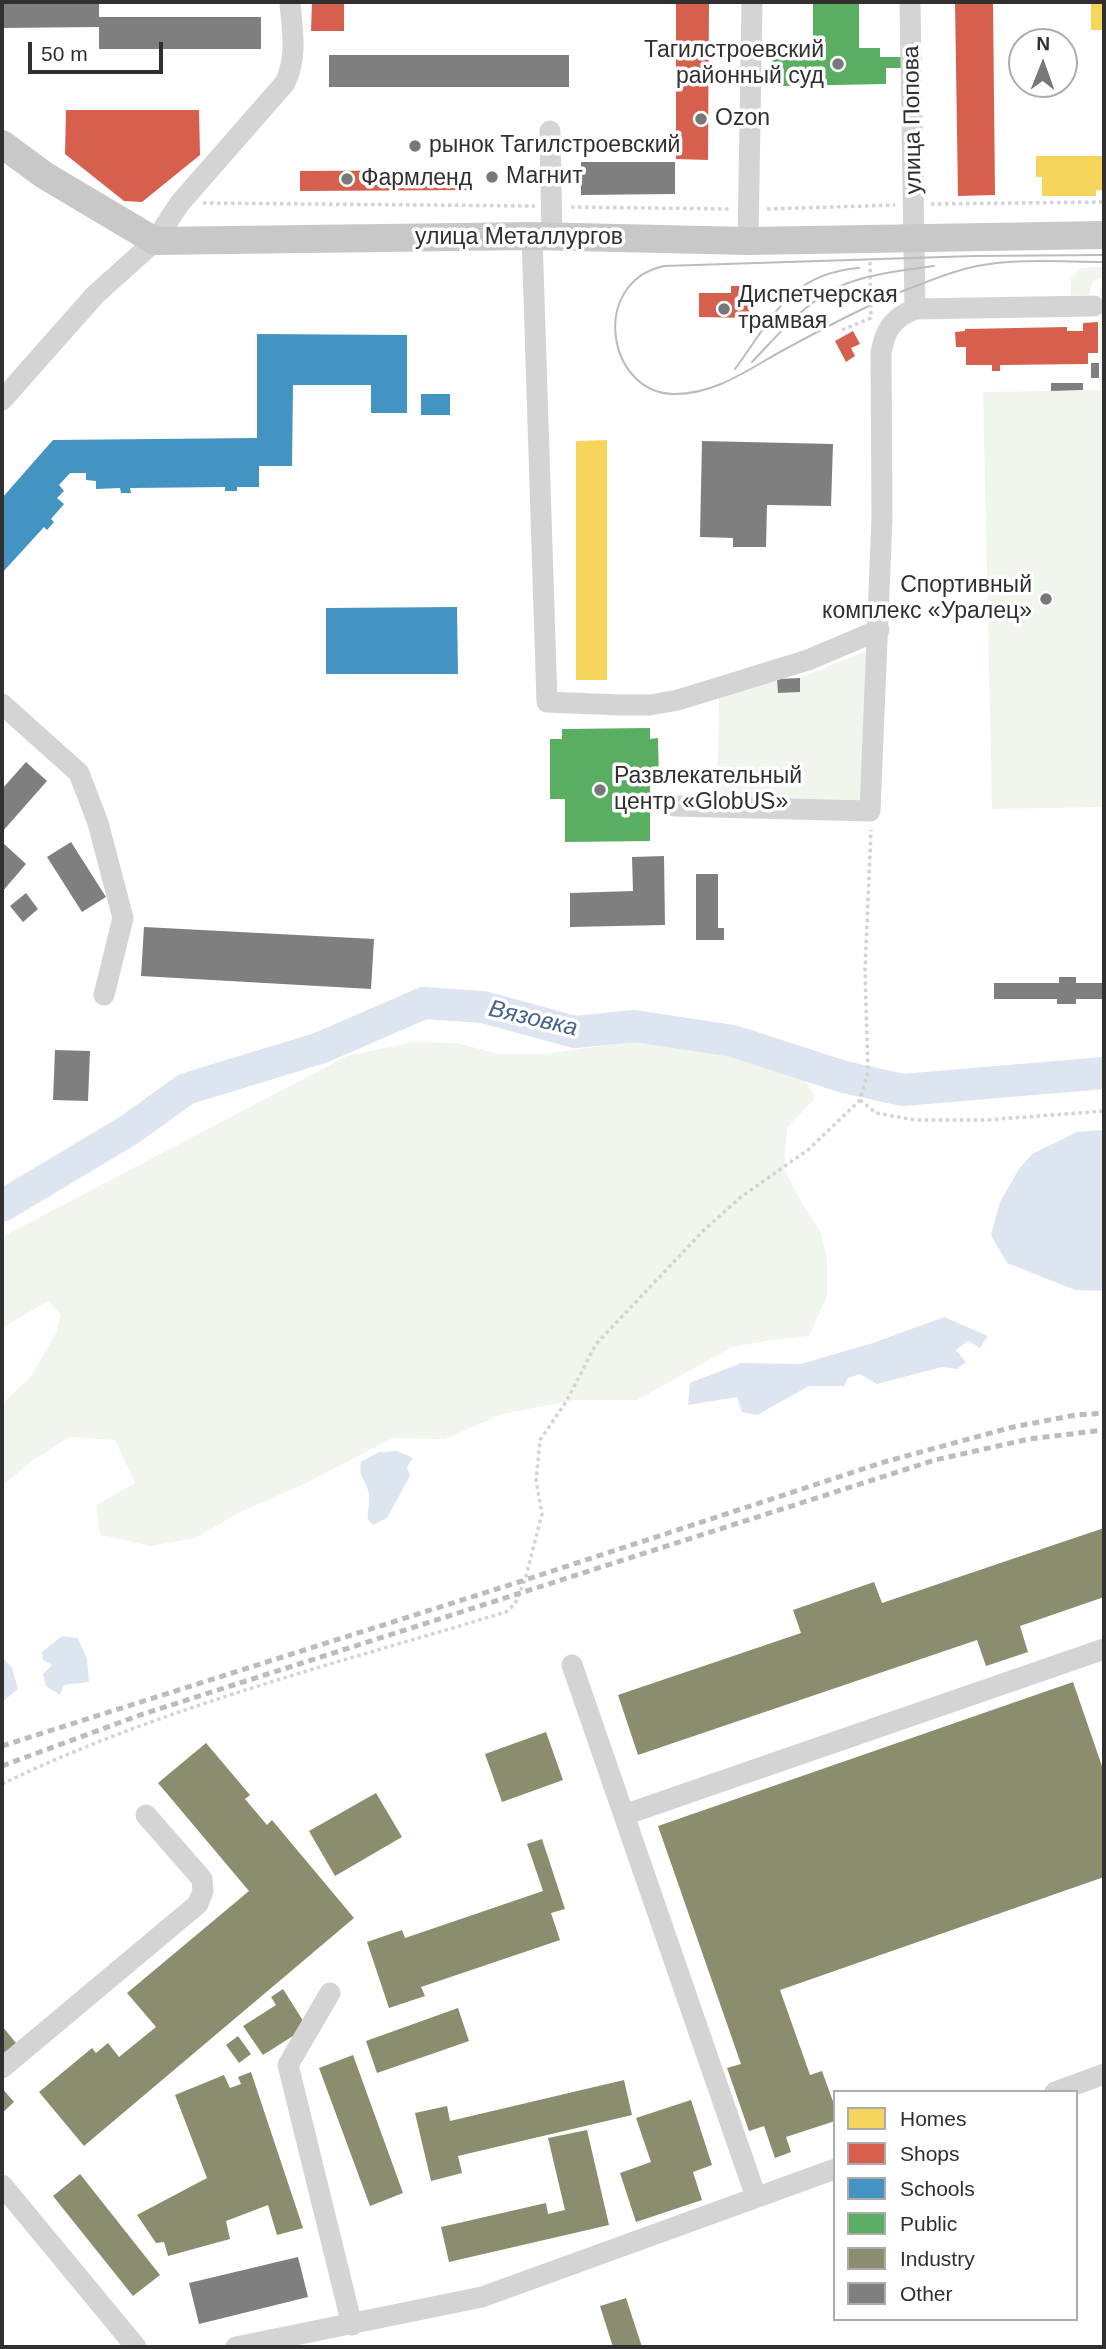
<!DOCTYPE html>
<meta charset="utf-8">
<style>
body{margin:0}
#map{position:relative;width:1106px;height:2349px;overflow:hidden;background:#fff;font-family:Helvetica,sans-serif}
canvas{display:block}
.frame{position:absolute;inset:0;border:4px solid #303030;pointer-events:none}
.legend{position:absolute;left:833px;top:2090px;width:245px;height:231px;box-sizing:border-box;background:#fff;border:2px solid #acacac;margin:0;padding:9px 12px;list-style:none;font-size:21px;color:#303030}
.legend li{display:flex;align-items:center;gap:14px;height:35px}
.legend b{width:35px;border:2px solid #acacac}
.north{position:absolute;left:1008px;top:28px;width:70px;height:70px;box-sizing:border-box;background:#fff;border:2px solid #acacac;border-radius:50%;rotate:1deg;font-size:19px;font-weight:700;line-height:28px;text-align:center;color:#303030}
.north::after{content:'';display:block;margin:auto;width:24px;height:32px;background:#787878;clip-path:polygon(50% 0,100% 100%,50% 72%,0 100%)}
.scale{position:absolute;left:28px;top:42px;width:135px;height:32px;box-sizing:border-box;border:4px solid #303030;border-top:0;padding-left:9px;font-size:21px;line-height:24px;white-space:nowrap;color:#303030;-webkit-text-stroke:5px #fff;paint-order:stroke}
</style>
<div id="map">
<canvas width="1106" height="2349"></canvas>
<div class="frame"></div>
<ul class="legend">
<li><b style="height:19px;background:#f6d55c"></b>Homes</li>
<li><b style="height:19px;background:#d6604d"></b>Shops</li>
<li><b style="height:19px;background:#4393c3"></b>Schools</li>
<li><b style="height:19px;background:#5aae61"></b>Public</li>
<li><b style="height:19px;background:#8c8c6e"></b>Industry</li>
<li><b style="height:19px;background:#7f7f7f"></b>Other</li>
</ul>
<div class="north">N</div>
<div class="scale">50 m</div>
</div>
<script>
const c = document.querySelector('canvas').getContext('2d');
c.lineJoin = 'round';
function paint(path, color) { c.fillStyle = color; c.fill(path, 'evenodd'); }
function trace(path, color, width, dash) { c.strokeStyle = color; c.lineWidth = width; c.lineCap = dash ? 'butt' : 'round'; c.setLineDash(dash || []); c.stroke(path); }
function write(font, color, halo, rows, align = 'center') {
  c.font = font + ' Helvetica,sans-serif'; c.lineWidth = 7; c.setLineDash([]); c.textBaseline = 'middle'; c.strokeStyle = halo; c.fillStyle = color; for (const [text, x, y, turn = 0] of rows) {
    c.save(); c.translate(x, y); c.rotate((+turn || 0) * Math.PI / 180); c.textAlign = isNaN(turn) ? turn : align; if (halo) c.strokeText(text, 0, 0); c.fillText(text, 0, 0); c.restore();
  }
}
const green = new Path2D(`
 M1104,267V278C1092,278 1091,284 1090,295H1071V278L1080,268Z
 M1100,287H1104V807L992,809L983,392L1100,390Z
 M871,649L864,800L717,797L719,697L777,679L778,693L800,692V678Z
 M673,1036L725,1054L778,1065L802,1074L815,1098L787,1128L784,1169L803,1205L821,1233L827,1260V1296L809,1336L765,1341L732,1347L637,1400H574L503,1414L444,1439L393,1438L304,1484L240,1512L195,1538L151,1546L100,1535L96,1505L135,1483L115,1440L70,1437L33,1460L2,1486V1404L31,1376L56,1333L61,1315L48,1301L2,1328V1237L347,1056L412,1042L456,1043L499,1054H545Z`);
const water = new Path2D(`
 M1104,1130V1291L1075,1290L1007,1263L991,1235L1000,1202L1019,1169L1032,1154L1077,1132Z
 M944,1317L988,1336L980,1348L968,1341L956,1350L966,1362L957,1369L942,1367L877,1384L860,1374L848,1378L844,1386H809L757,1415L742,1412L737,1397L688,1405L690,1383L741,1363L801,1364L873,1343Z
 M397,1451L413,1458L407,1467L410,1476L387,1518L373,1525L368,1520C367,1511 370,1504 369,1496C368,1480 358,1481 361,1462L379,1452Z
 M62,1636L78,1638L87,1659L89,1682L64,1685L60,1695L46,1686L43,1674L52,1665L43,1660L42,1652Z
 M2,1657L12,1668L18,1689L2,1702Z`);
const homes = new Path2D(`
 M1091,2H1104V30H1091Z
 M1036,156H1104V191L1096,190V196H1042V177H1036Z
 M607,440V680H576V441Z`);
const shops = new Path2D(`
 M312,2H344V31H311Z
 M676,2H709L708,160L676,159Z
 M955,2H993L995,195L958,196Z
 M66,110H199L200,155L142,202L124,201L65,154Z
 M472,170V190L300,191V171Z
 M731,286H753V301H749V318L699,317V293H731Z
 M1098,322V353H1088V364L1000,365V371H992V365H966V347H956L955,332L965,331V329L1067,327V331H1083V323Z
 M853,331L860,344L851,348L855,356L846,362L835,341Z`);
const schools = new Path2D(`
 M257,334L407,335V413H371V385H293L292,466H259V487H237V491H225V487L130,488L131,493H121L120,488L96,489V481L86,480V473H70L59,485L64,491L57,498L64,504L51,519L54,522L47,530L44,527L2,573V498L53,440L257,438Z
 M421,394H450V415H421Z
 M457,607L458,674H326V608Z`);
const public = new Path2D(`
 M813,2H859V48H880V57H901V68H886V84L783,86V69H772V59L791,58L790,50L813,49Z
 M650,728V739L658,738L659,780H650V841L565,842V799H550V739H562V729Z`);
const industry = new Path2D(`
 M1104,1528V1597L1020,1626L1028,1652L986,1666L977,1640L638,1755L618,1695L801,1633L793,1610L874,1582L882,1603Z
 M1073,1682L1104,1772V1877L780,1990L810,2075L822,2071L835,2107V2121L786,2137L791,2152L775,2158L764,2126L749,2131L727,2068L741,2064L658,1826Z
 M546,1732L563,1780L502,1802L485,1754Z
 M206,1743L250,1795L245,1799L267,1825L272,1820L354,1918L84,2146L39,2092L92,2048L96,2053L108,2043L119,2057L156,2027L127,1993L249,1891L158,1783Z
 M376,1793L402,1837L335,1876L309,1831Z
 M542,1839L565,1909L551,1913L560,1940L421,1987L425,1996L389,2008L367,1942L402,1930L405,1938L543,1891L527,1844Z
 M283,1989L307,2027L263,2055L243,2026L276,2005L271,1997Z
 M458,2008L469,2041L377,2073L366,2041Z
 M2,2026L16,2043L2,2055Z
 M238,2036L251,2054L239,2063L226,2045Z
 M353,2055L403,2193L370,2206L319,2068Z
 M251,2072L303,2228L277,2235L268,2205L226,2221L230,2239L168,2256L164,2242L156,2243L137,2215L207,2178L175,2095L224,2075L230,2088L241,2084L238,2077Z
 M624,2080L632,2115L458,2156L462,2173L431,2181L415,2113L447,2106L450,2121Z
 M2,2088L14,2102L2,2113Z
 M691,2100L712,2165L693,2172L702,2200L636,2222L620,2173L651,2162L636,2118Z
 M587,2130L609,2225L449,2262L441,2227L546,2203L548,2214L565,2210L548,2138Z
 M80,2174L160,2275L133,2296L53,2196Z
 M626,2298L642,2347H613L600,2306Z`);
const river = new Path2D(`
 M2,1206L129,1130L186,1089L320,1048L424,1003L483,1007L575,1032L635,1026L733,1041L844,1077L903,1090L1104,1073`);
const building = new Path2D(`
 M2,2H99V17H261V49H99V27L2,28Z
 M329,55H569V87H329Z
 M581,162H675V194L581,195Z
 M1091,363H1099V378H1091Z
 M1051,383H1083V390L1051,391Z
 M702,441L833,444L831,506L767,505L766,547H733V538L700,537Z
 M800,678V692L778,693L777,679Z
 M26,762L47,781L2,832V789Z
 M2,842L26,864L2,892Z
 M71,842L106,897L82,912L47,857Z
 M664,856L665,925L570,927V893L633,891L632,857Z
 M696,874H718V928H724V940H696Z
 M26,893L38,909L23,922L10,906Z
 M144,927L374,939L371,989L141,976Z
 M1059,977H1076V983H1104V999H1076V1004H1057V999H994V983H1059Z
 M55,1050L90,1051L88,1101L53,1100Z
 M298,2257L308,2297L199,2324L189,2283Z`);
const path = new Path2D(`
 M203,203L535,206
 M931,204L1104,202
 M571,207L731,209
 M767,209L895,205
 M842,330L871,318L870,260
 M860,1100L876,1113L915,1120H987L1104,1111
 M2,1784C159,1708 338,1663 506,1612L515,1604L525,1580L542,1514L536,1481L540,1440L566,1402L596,1344L704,1230L741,1197L809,1149L860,1100L868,1071L865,970L871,830`);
const minor = new Path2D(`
 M910,2L915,309L1094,306
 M550,131L552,237
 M532,236L547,702L621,705H650L678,700L808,660L879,630
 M748,241L752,2
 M2,400L95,295L155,241L180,203L285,83C298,55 292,31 290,2
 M2,704L79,773L98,823L123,918L104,995
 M674,806L870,811L882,518L881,353C885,329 893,318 915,309
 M572,1665L756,2197
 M624,1815L1104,1649
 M330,1993L288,2065L352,2325
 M2,2068L198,1904L203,1891L202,1879L146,1815
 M1055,2092L1104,2074
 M2,2185L136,2347
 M236,2347L482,2297L835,2169`);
const major = new Path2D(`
 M2,144L44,175L155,241L532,236L748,241L1104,235`);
const tram = new Path2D(`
 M1104,255L974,256L664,266C588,283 608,395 675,394C719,394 754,365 791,346C832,324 873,302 916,286C936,278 956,270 977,266C1018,258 1063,262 1104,262
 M752,362C778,335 804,303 838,287C867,274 903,270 934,266
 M735,369C773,318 788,274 859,268`);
const rail = new Path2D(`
 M2,1746L525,1580L884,1462L1013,1427L1076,1415L1104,1413
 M2,1766L140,1715L935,1460L1029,1439L1104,1430`);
const markers = [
 [838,64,7,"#787878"],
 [701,119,7,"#787878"],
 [415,146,7,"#787878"],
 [492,177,7,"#787878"],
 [347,179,7,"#787878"],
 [724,309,7,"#787878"],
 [1046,599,7,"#787878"],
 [600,790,7,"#787878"]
];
const poiNames = [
 ["Тагилстроевский",824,51,"right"],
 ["районный суд",824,77,"right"],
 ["Ozon",715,119],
 ["рынок Тагилстроевский",429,146],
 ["Магнит",506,177],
 ["Фармленд",361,179],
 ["Диспетчерская",738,296],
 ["трамвая",738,322],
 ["Спортивный",1032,586,"right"],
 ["комплекс «Уралец»",1032,612,"right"],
 ["Развлекательный",614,777],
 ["центр «GlobUS»",614,803]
];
const streetNames = [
 ["улица Попова",913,120,-91],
 ["улица Металлургов",519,238]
];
const waterNames = [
 ["Вязовка",533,1019,13]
];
paint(green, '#f0f5ee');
paint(water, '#dde5f0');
paint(homes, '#f6d55c');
paint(shops, '#d6604d');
paint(schools, '#4393c3');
paint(public, '#5aae61');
paint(industry, '#8c8c6e');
trace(river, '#dde5f0', 32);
paint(building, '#7f7f7f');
trace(path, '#d4d4d4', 3.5, [3.5, 3.5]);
trace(minor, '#d4d4d4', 21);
trace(major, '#c8c8c8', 28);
trace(tram, '#bcbcbc', 2);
trace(rail, '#bcbcbc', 5, [7, 5]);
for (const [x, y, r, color] of markers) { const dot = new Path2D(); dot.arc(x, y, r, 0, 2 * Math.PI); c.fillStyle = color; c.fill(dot); trace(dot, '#fff', 2.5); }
write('23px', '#303030', '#fff', poiNames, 'left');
write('23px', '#303030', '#fff', streetNames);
write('italic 24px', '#45648b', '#fff', waterNames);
</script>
